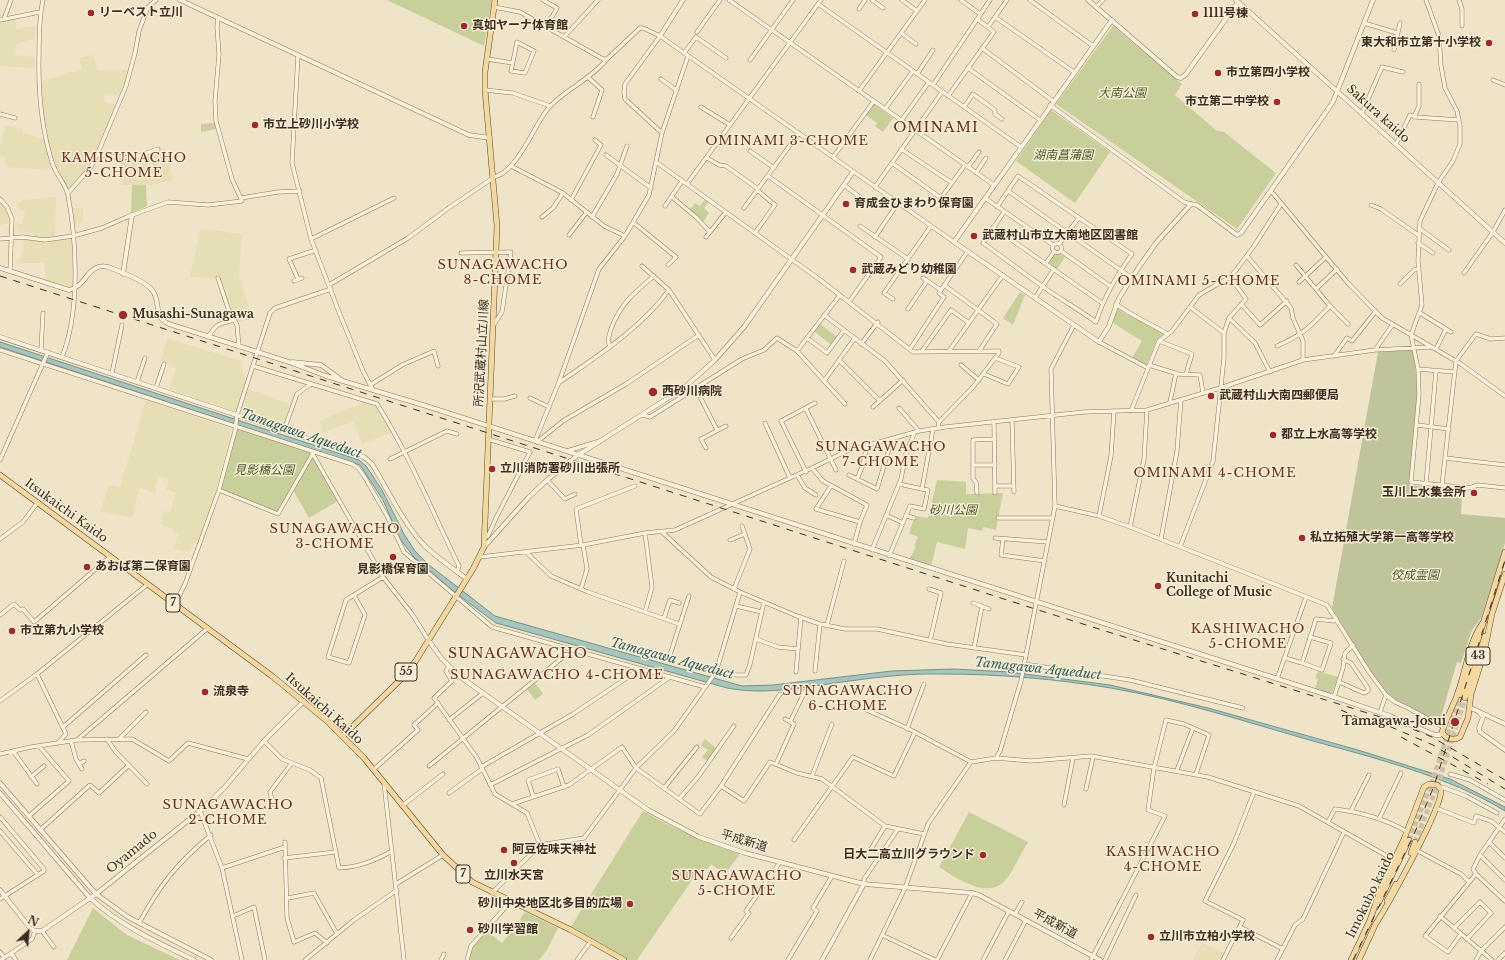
<!DOCTYPE html>
<meta charset="utf-8">
<style>
body{margin:0}
#map{position:relative;width:1505px;height:960px;overflow:hidden;background:#f0e4c8;font-family:"Libre Baskerville",serif}
canvas{display:block}
.north{position:absolute;left:8px;top:912px;width:40px;height:40px;-webkit-text-stroke:3px #f7eed8;paint-order:stroke;rotate:26deg;font-size:11px;font-weight:700;line-height:16px;text-align:center;color:#3d2e20}
.north::after{content:'';display:block;margin:auto;width:14px;height:18px;background:#3d2e20;clip-path:polygon(50% 0,100% 100%,50% 72%,0 100%)}
</style>
<div id="map">
<canvas width="1505" height="960"></canvas>
<div class="north">N</div>
</div>
<script>
const c = document.querySelector('canvas').getContext('2d');
c.lineJoin = 'round';
function paint(path, color) { c.fillStyle = color; c.fill(path, 'evenodd'); }
function trace(path, color, width, dash) { c.strokeStyle = color; c.lineWidth = width; c.lineCap = dash ? 'butt' : 'round'; c.setLineDash(dash || []); c.stroke(path); }
function write(font, color, halo, rows, align = 'center') {
  c.font = font + ' "Libre Baskerville","Noto Sans JP",serif'; c.lineWidth = 3; c.setLineDash([]); c.textBaseline = 'middle'; c.strokeStyle = halo; c.fillStyle = color; for (const [text, x, y, turn = 0] of rows) {
    c.save(); c.translate(x, y); c.rotate((+turn || 0) * Math.PI / 180); c.textAlign = isNaN(turn) ? turn : align; if (halo) c.strokeText(text, 0, 0); c.fillText(text, 0, 0); c.restore();
  }
}
const farmland = new Path2D(`
 M16,17V29L36,26L35,39L16,44L15,55L35,57V68L0,66V20Z
 M94,55L97,70H130L121,96L103,94L105,103L115,104L110,125L91,167L67,191L52,167L45,170L6,167L5,157L0,156V147L5,125L23,129V133L45,139L39,82L82,69L79,58Z
 M165,147L173,180L152,185H122L120,157L134,158Z
 M56,197L55,238L45,240V254L47,241L72,236L73,286L67,288L46,281L44,263H15L22,256L24,241L20,237L34,238V234L18,231L16,223L22,224L25,212L17,208L18,204L23,200Z
 M0,199L7,207L12,219L9,223L0,225Z
 M70,208H83V222L72,223Z
 M200,229L242,234L239,276L253,319L235,322L218,278L190,277Z
 M167,338L241,361L245,383L237,409L234,411L169,389L176,368L161,361Z
 M248,389L290,404L283,427L242,414L241,411Z
 M146,400L232,429L216,491L197,543L192,546L188,552L173,549L179,534L173,532V529L161,524L165,511L170,512L176,493L166,489L169,478L158,476L155,493L140,488L132,517L100,512L109,485L120,487Z
 M364,402L377,407L392,432L362,444L353,421L322,433L320,421Z
 M1202,943L1224,953L1221,960H1193Z`);
const green = new Path2D(`
 M387,0H492L484,46Z
 M1113,26L1182,84L1175,95L1217,131L1224,132L1276,173L1237,229L1056,104Z
 M874,104L893,118L883,132L875,126L877,123L866,115Z
 M1051,110L1110,152L1075,203L1016,161Z
 M215,123L216,129L201,132V124Z
 M132,185H146L147,206L131,213Z
 M706,199L709,201L704,208L709,213L703,222L689,210L695,203L700,206Z
 M1060,254L1065,257L1057,269L1048,263L1054,255Z
 M1020,292L1025,295L1013,325L1003,318Z
 M1116,307L1127,315L1135,316L1164,334L1157,339L1146,366L1132,358L1142,341L1113,323Z
 M819,323L837,337L831,345L814,331Z
 M236,427L310,452L338,501L309,518L292,488L277,513L221,490Z
 M937,480L966,482V494L1003,493L996,530L983,527L982,531L968,528L965,549L937,542L931,567L909,560L916,547L914,546L918,537L909,533L915,516L928,518Z
 M1318,671L1338,677L1331,695L1315,689L1318,679L1315,678Z
 M535,683L543,694L535,700L527,689Z
 M705,739L717,749L707,761L702,757L708,750L701,745Z
 M643,811C674,829 706,842 740,854L725,874L711,864L699,880L694,877L637,960H628L570,928Z
 M969,812L1028,842C1022,852 1011,875 1004,882C985,899 955,877 939,867Z
 M93,908L127,935L180,960H67Z
 M525,912L558,928L547,950L539,960H469L473,946L487,931L502,943L521,920L520,919Z`);
const cemetery = new Path2D(`
 M1412,350C1422,393 1415,441 1409,485L1462,491L1461,514L1505,518V543L1481,618L1472,630L1461,663L1457,662L1439,724L1409,706L1395,700L1387,694L1370,671L1332,608L1378,352Z`);
const water = new Path2D(`
 M0,342L359,460L366,466L382,490L404,534L415,551L429,565L495,616L742,686L773,685L892,671L954,669L1009,672L1110,685L1208,708L1358,750L1450,779L1505,807V811C1450,777 1375,758 1313,741C1246,722 1180,700 1111,688C1056,679 999,674 943,674C907,673 871,678 835,683C800,688 763,695 727,688L496,623L453,591L414,557L400,539L383,500L360,465L0,347Z`);
const primaryTunnel = new Path2D(`
 M1409,840L1432,782L1461,695
 M1415,842L1438,784L1465,698`);
const minor = new Path2D(`
 M43,0C39,18 39,36 39,54C38,92 41,127 52,162C55,174 66,184 68,195C77,243 80,312 62,357
 M543,0L557,8L547,26
 M729,0L994,185
 M872,0L883,8
 M902,0L917,11
 M961,0L980,14
 M1030,0L1093,46
 M1426,0L1439,36L1441,66L1445,88L1457,111L1460,126V144L1453,161L1438,183L1420,221L1418,261L1422,305L1411,335L1418,369L1419,394L1411,482L1469,488L1478,485L1505,488
 M1459,0L1462,9V26
 M818,4L1021,147
 M494,7L520,12L603,59H607L640,28H643L660,36L954,242
 M1096,7L1103,0
 M859,9L865,0
 M995,17L1074,72
 M4,19L11,0
 M0,20L40,12
 M1364,23L1397,33
 M988,27L1007,0
 M697,32L720,0
 M901,33L916,44
 M565,36L598,0
 M660,36L625,84L624,93L625,99L662,133
 M517,42L534,51L525,73L511,71Z
 M982,48L1053,101
 M1394,50L1400,23
 M684,53L696,37L726,58
 M298,55L292,163L311,239L339,312L363,371L373,390
 M487,59L513,63
 M750,60L793,0
 M968,68L1040,120
 M917,74L933,50
 M589,78L602,90L593,117
 M661,79L676,90
 M1493,80L1505,85
 M933,85L990,0
 M485,90L513,93L550,106
 M859,91L925,0
 M948,96L994,32L977,19
 M1050,105L1184,202L1191,204
 M701,107L730,125
 M964,107L973,94L995,110V114L1002,119
 M885,109L913,71
 M1362,113L1382,67L1403,72
 M0,114L15,118
 M1414,117L1419,106V84
 M901,121L929,82
 M1396,144L1410,115L1415,117L1459,120
 M901,149L952,183
 M750,151L774,168
 M97,155L133,158L158,149
 M606,155L651,188
 M833,157L874,101
 M707,158L719,165L726,166L758,189
 M656,162L819,279L913,352L999,351V353L973,387L939,422L938,428
 M892,163L941,198L965,165
 M511,166L563,193L604,226L625,236
 M968,167L979,152
 M976,173L986,158
 M768,176L881,257L849,302
 M493,177C514,175 533,130 544,114C560,91 590,81 607,59
 M687,184L821,0
 M844,185L865,201
 M875,187L942,92
 M1008,191L1132,278
 M1271,191L1347,282L1382,318L1461,364L1505,396
 M68,193L91,167L97,155L126,86L135,53L139,31L148,7L156,0
 M672,197L696,217L710,232
 M241,198L278,192L300,191
 M941,198L950,204
 M985,198L1053,245
 M0,199L7,207L12,219L10,271
 M571,200L601,145L595,140
 M1371,205L1381,209L1418,235
 M665,206L682,181
 M997,207L1018,176L1132,254C1116,276 1104,297 1096,322C1078,309 1060,299 1042,286C1022,272 1003,257 983,243L1004,212
 M744,208L799,133
 M542,217L553,208L563,193
 M592,217L617,174L627,146
 M634,223L676,257L668,265
 M860,226L908,259
 M993,227L1102,303
 M1419,228L1449,250
 M755,233L775,205L757,190
 M569,235L586,213
 M706,237L726,212
 M875,237L898,203
 M0,239L22,237L45,240L73,236L102,228L127,217L168,202L208,205L242,201L232,179L216,121L215,101L219,54L217,27L218,18
 M311,239L394,198
 M1418,243L1433,253
 M1052.5 248a4.5 4.5 0 1 1 9 0a4.5 4.5 0 1 1-9 0Z
 M1059,244L1078,219
 M1061,251L1110,286
 M461,253L511,252L502,312L493,326
 M1247,256L1291,308L1293,318L1303,341V360
 M1046,263L1054,252
 M1296,265L1330,306L1348,324
 M642,266L669,290L715,360
 M1464,273L1493,232L1505,210
 M218,278L228,308L237,325L239,347
 M923,278L941,290L968,251
 M298,279L289,259L316,250
 M294,281L302,278
 M1299,282L1326,257
 M1400,284L1414,270L1419,269
 M329,285L408,238L450,207L493,178
 M944,285L997,324L979,351
 M1316,289L1337,269
 M1035,298L1054,269
 M893,299L884,293L931,226
 M1116,304C1132,316 1151,324 1168,334
 M1241,304L1260,325L1287,301
 M1190,307L1224,333
 M908,309L927,281
 M1420,313L1451,332
 M824,315L885,361L939,422
 M1229,318L1255,343L1270,372
 M208,337C217,323 219,324 234,320
 M807,338L827,353L844,330
 M1159,341L1192,354L1186,374
 M1099,342L1148,368
 M861,344L878,322
 M1277,346C1304,334 1310,327 1330,306
 M610,347C607,340 609,336 611,329C620,304 635,292 654,276
 M910,349L944,297L939,293L941,290
 M1436,349L1446,329
 M0,350L352,464L358,468L364,476L387,516L404,552L492,627L705,687
 M41,350L43,313
 M1375,350L1393,324
 M797,351L840,295
 M922,351L951,310L969,323
 M949,351L1003,275
 M1334,356L1347,338L1352,341L1376,311
 M839,360L880,401
 M961,365L979,380
 M1149,365L1178,374L1200,375L1203,393
 M253,366L377,404C410,456 432,511 459,566L457,572
 M1418,369L1455,372
 M112,373L122,325
 M984,374L1008,384L1019,367L995,358
 M824,381L855,338
 M137,382L145,358
 M560,382C599,355 641,328 669,290
 M370,385L402,365L434,351L438,366
 M156,388L164,364
 M696,389L717,430
 M530,398L549,407
 M490,399H504L515,396
 M1170,402L1176,373
 M873,407L903,380
 M899,408L919,431
 M806,409L836,470
 M1131,411L1159,341L1172,331L1199,295L1230,277L1237,269L1254,246L1281,204
 M643,415L650,417L742,359L764,350L777,338L797,351L845,404
 M1012,421L1014,492
 M765,423L790,478
 M994,423L995,493
 M1417,425L1449,429
 M284,430L297,394L311,384
 M535,441L559,382L599,269L625,236L649,195L662,133L688,56
 M537,442L563,421L626,384L699,335
 M706,448L701,439L726,426
 M311,451L383,577L412,614L429,641
 M567,451L600,441
 M1445,458L1505,465
 M390,459L447,431L457,434
 M0,460L48,352
 M973,465H995
 M812,468L823,481L867,505L860,522
 M806,472L781,421L815,403
 M797,475L805,488L816,495
 M849,475L877,489L892,439
 M857,479L863,465L867,444
 M547,480L565,499L575,494
 M899,484L922,489
 M1426,484L1436,371
 M1442,485L1456,361L1476,334L1491,339L1505,338
 M831,486L816,509L860,522L854,544
 M995,486H1014
 M219,490L278,514L312,455
 M977,493L976,482L973,479V440L994,439
 M1055,506L1099,516L1130,527L1327,605L1369,672L1386,695L1395,702L1408,708L1443,727
 M886,515L903,523
 M907,516L914,518
 M1099,516L1111,456L1114,411
 M998,518H1053
 M1130,527L1144,459L1147,410
 M662,532L711,577L740,592L797,616L820,624L845,629H877L947,644L1026,655
 M484,538L488,536L496,518L530,452L488,439
 M995,538L1048,542
 M0,539L23,522L38,502
 M1003,539L1001,555L1045,561
 M1161,539L1177,451L1181,399
 M730,540L745,534
 M581,545L576,509L635,486
 M1180,547L1213,461L1224,358V333L1229,318L1246,299L1230,277
 M872,550L901,479L906,454L914,434
 M526,552L551,576L588,592L679,624
 M889,556L910,506L924,509L928,490L922,489L933,429
 M480,557L583,545L645,533L675,530L812,468L847,451L919,431L945,427L1084,412L1147,410L1220,388L1303,360L1375,350L1431,347
 M581,589L587,569L583,545
 M734,589L750,549L742,526
 M929,589L941,593L930,641
 M354,595L365,615L349,663L328,657L346,600L349,598L383,577
 M973,603L989,609
 M175,604L185,584L219,490L235,431L237,415L270,313L275,308L331,289
 M736,606L762,612
 M645,612L652,587L645,533
 M0,615L14,604L20,610L23,609L34,622L111,556
 M664,618L670,600L679,603
 M827,625L844,561
 M756,639L778,647L798,649
 M974,648L982,606
 M669,658L689,596
 M1285,658L1302,663L1316,619L1334,621L1336,618
 M1302,663L1322,670L1331,643L1310,637
 M1024,664L1130,680L1243,708
 M449,666L446,671L452,681L434,698L477,758L495,794L527,813L540,845
 M717,668L736,675H746L750,664L764,602
 M815,671L820,624
 M796,672L801,617
 M37,674L66,734L58,743
 M1277,679L1306,597
 M1339,682L1364,693L1368,691V688L1351,663L1343,659
 M1334,697L1343,668L1345,653L1353,645
 M0,701L37,674L148,584
 M849,702L909,729L971,762L996,758L1031,761L1091,756L1208,777L1299,806L1394,860
 M1380,712L1386,695
 M449,720L483,693
 M790,722L805,691
 M63,727L146,655
 M907,729L924,684
 M78,739L208,628
 M107,739L115,751L147,784
 M119,739L146,712
 M71,741L76,759L82,769
 M264,741L282,759L310,770L321,778L339,868C359,867 374,861 392,851
 M13,751L37,784
 M0,754L31,747L77,740L132,739L169,761L188,743L248,759
 M996,758L1000,751L1021,681L1055,506L1051,369L1074,325
 M79,764L84,761
 M776,764L794,724L785,719
 M429,766L572,650
 M481,767L573,714L640,669
 M373,770L418,730L414,725L438,703
 M1177,770L1193,728
 M1450,774L1470,780L1505,800
 M812,776L832,724
 M31,777L44,766
 M384,783L404,960
 M490,785L588,735L670,677
 M721,786L744,801L770,762L797,773L822,779L885,826L924,834
 M1442,787L1466,796L1497,813
 M664,788L697,747
 M1086,789L1093,757
 M449,793L482,769
 M533,796L528,780L558,769L564,787
 M679,799L698,777L734,726
 M273,804L270,792L291,764
 M512,804L569,785L622,747L636,768L700,814L721,786L780,694
 M1064,805L1073,758
 M402,806L443,774
 M1436,808L1474,823L1476,816L1491,821L1505,832
 M200,811L222,868L242,960
 M1351,811L1369,775
 M29,816L69,781L39,746
 M0,817L44,869V871L0,899
 M1379,819L1401,773
 M1505,819L1480,855L1473,869L1476,874L1505,901
 M1328,822L1335,809C1359,812 1385,819 1406,831
 M40,830L90,785L99,793L129,765
 M0,831L38,875
 M794,840L853,757L894,776L915,732
 M285,842L287,918L294,942L315,933L327,943
 M1489,842L1505,858
 M871,849L885,826
 M1416,850L1461,874L1469,882
 M1480,855L1505,880
 M284,858L336,852
 M222,868L285,847
 M396,884L443,855
 M864,884V879L898,829
 M492,893L540,845L584,838L636,768L674,731L716,672L740,592
 M288,898L314,893L337,934
 M1015,914L1022,902
 M233,916L254,907L265,960
 M1440,916L1492,960
 M139,923C160,885 177,863 211,835
 M1240,927L1283,949
 M1454,928L1480,902L1491,913L1467,939
 M42,931L54,947
 M1461,934L1448,952L1425,936L1476,874
 M882,935L935,960
 M731,938L749,913L746,911L780,862
 M0,952L4,957
 M11,953L16,960
 M1,960L32,939L35,931
 M305,960L354,920L397,890
 M441,960L444,954
 M467,960L471,946L511,901
 M577,960L591,941
 M788,960L817,911L813,908L832,876
 M870,960L905,888L928,824L971,762
 M937,960L972,893
 M983,960L1009,911
 M1005,960L1026,920
 M1091,960L1165,816L1148,810L1154,768L1166,720L1184,724L1209,735L1196,774
 M1105,960L1136,895
 M1223,960L1243,920L1205,901L1234,843L1254,792
 M1277,960L1295,925L1303,919L1344,832
 M1476,960L1481,951L1505,927
 M1498,960L1505,953`);
const tertiary = new Path2D(`
 M180,0L469,135L490,138
 M1088,0L1177,77L1181,78L1186,74L1238,2
 M1236,0L1505,243
 M1112,20L954,242L1099,342L1109,326L1119,298L1139,267L1156,243L1191,204L1197,205L1237,235L1241,233L1333,102L1373,0
 M660,36L683,0
 M0,268L69,290C87,287 87,262 108,267C119,271 145,281 152,290C162,302 152,317 169,324L289,362L326,376L423,405L1334,697L1390,716L1435,735H1440L1442,732
 M123,274L132,215
 M0,337L364,457L372,464C388,490 402,521 423,544C436,557 452,568 467,579
 M292,362L321,365L343,381
 M484,547L528,498L547,480L578,455L684,388L715,360L744,327L853,172
 M429,641L442,659L459,676L648,810L699,837L745,853L864,884L972,893L979,895L1100,960
 M1469,707L1505,724
 M1480,713L1483,717L1479,728L1480,732L1505,750
 M0,783L96,894L128,917L211,960
 M0,793L90,898C121,926 157,942 194,960
 M0,890L30,928L35,931H42L96,894L200,811L224,788L264,741L304,701
 M822,960L864,884`);
const primary = new Path2D(`
 M0,475L272,676L327,721L364,758L443,855L472,882L571,930L624,960
 M1491,617L1505,574
 M1485,620C1468,641 1466,673 1456,698C1451,709 1446,720 1442,732C1445,739 1454,741 1460,737L1468,718L1471,694L1484,653L1492,614
 M1461,695L1505,552
 M1465,698L1485,636
 M343,736L400,680L415,662L473,569L484,547L497,226L485,90V72L495,0
 M1411,853L1415,842
 M1387,901L1396,884
 M1378,904L1409,840
 M1369,923L1381,888L1404,839L1424,787L1429,784L1437,785L1441,789C1444,805 1387,906 1375,925
 M1351,960L1370,920
 M1359,960L1376,923`);
const rail = new Path2D(`
 M0,276L1035,609L1393,721L1432,737L1505,780
 M1341,710L1381,728
 M1377,721L1433,745L1505,789
 M1401,737L1488,784
 M1353,960L1415,832L1434,786L1505,560`);
const markers = [
 [91,13,4,"#9e2a2b"],
 [1195,14,4,"#9e2a2b"],
 [464,26,4,"#9e2a2b"],
 [1489,43,4,"#9e2a2b"],
 [1218,73,4,"#9e2a2b"],
 [1277,102,4,"#9e2a2b"],
 [255,125,4,"#9e2a2b"],
 [846,204,4,"#9e2a2b"],
 [974,236,4,"#9e2a2b"],
 [853,270,4,"#9e2a2b"],
 [123,315,5,"#9e2a2b"],
 [653,392,5,"#9e2a2b"],
 [1211,396,4,"#9e2a2b"],
 [1273,435,4,"#9e2a2b"],
 [492,469,4,"#9e2a2b"],
 [1474,493,4,"#9e2a2b"],
 [1302,538,4,"#9e2a2b"],
 [393,557,4,"#9e2a2b"],
 [87,567,4,"#9e2a2b"],
 [1158,586,4,"#9e2a2b"],
 [12,631,4,"#9e2a2b"],
 [205,692,4,"#9e2a2b"],
 [1455,722,5,"#9e2a2b"],
 [504,850,4,"#9e2a2b"],
 [983,855,4,"#9e2a2b"],
 [514,863,4,"#9e2a2b"],
 [630,904,4,"#9e2a2b"],
 [470,930,4,"#9e2a2b"],
 [1151,937,4,"#9e2a2b"]
];
const shields = [
 [173,603,14],
 [1478,656,24],
 [406,672,22],
 [463,874,14]
];
const shieldNames = [
 ["7",173,603],
 ["43",1478,656],
 ["55",406,672],
 ["7",463,874]
];
const poiNames = [
 ["リーベスト立川",99,13],
 ["1111号棟",1203,14],
 ["真如ヤーナ体育館",472,26],
 ["東大和市立第十小学校",1481,43,"right"],
 ["市立第四小学校",1226,73],
 ["市立第二中学校",1269,102,"right"],
 ["市立上砂川小学校",263,125],
 ["育成会ひまわり保育園",854,204],
 ["武蔵村山市立大南地区図書館",982,236],
 ["武蔵みどり幼稚園",861,270],
 ["Musashi-Sunagawa",132,315],
 ["西砂川病院",662,392],
 ["武蔵村山大南四郵便局",1219,396],
 ["都立上水高等学校",1281,435],
 ["立川消防署砂川出張所",500,469],
 ["玉川上水集会所",1466,493,"right"],
 ["私立拓殖大学第一高等学校",1310,538],
 ["あおば第二保育園",95,567],
 ["見影橋保育園",393,570,"center"],
 ["Kunitachi",1166,579],
 ["College of Music",1166,593],
 ["市立第九小学校",20,631],
 ["流泉寺",213,692],
 ["Tamagawa-Josui",1446,722,"right"],
 ["阿豆佐味天神社",512,850],
 ["日大二高立川グラウンド",975,855,"right"],
 ["立川水天宮",514,876,"center"],
 ["砂川中央地区北多目的広場",622,904,"right"],
 ["砂川学習館",478,930],
 ["立川市立柏小学校",1159,937]
];
const parkNames = [
 ["大南公園",1122,94],
 ["湖南菖蒲園",1063,156],
 ["見影橋公園",264,471],
 ["砂川公園",953,511],
 ["佼成霊園",1415,576]
];
const streetNames = [
 ["Sakura kaido",1378,114,42],
 ["所沢武蔵村山立川線",482,353,-87],
 ["Itsukaichi Kaido",66,511,36],
 ["Itsukaichi Kaido",324,709,42],
 ["平成新道",744,841,17],
 ["Oyamado",132,852,-39],
 ["Imokubo kaido",1371,895,-64],
 ["平成新道",1055,924,28]
];
const neighbourhoodNames = [
 ["OMINAMI 3-CHOME",787,141],
 ["KAMISUNACHO",124,158],
 ["5-CHOME",124,173],
 ["SUNAGAWACHO",503,265],
 ["8-CHOME",503,280],
 ["OMINAMI 5-CHOME",1199,281],
 ["SUNAGAWACHO",881,447],
 ["7-CHOME",881,462],
 ["OMINAMI 4-CHOME",1215,473],
 ["SUNAGAWACHO",335,529],
 ["3-CHOME",335,544],
 ["KASHIWACHO",1248,629],
 ["5-CHOME",1248,644],
 ["SUNAGAWACHO 4-CHOME",557,675],
 ["SUNAGAWACHO",848,691],
 ["6-CHOME",848,706],
 ["SUNAGAWACHO",228,805],
 ["2-CHOME",228,820],
 ["KASHIWACHO",1163,852],
 ["4-CHOME",1163,867],
 ["SUNAGAWACHO",737,876],
 ["5-CHOME",737,891]
];
const waterNames = [
 ["Tamagawa Aqueduct",301,434,19],
 ["Tamagawa Aqueduct",672,659,15],
 ["Tamagawa Aqueduct",1038,669,6]
];
const quarterNames = [
 ["OMINAMI",936,128],
 ["SUNAGAWACHO",518,654]
];
paint(farmland, '#e6deb5');
paint(green, '#c9cf9b');
paint(cemetery, '#bfc49a');
paint(water, '#a9c4bc');
trace(water, '#6f938a', 1);
trace(primaryTunnel, '#ccc0a6', 5, [5, 2.5]);
trace(minor, '#8d765c', 4.5);
trace(tertiary, '#8d765c', 5);
trace(primary, '#5b4430', 6);
trace(minor, '#faf1dc', 3.5);
trace(tertiary, '#faf1dc', 4);
trace(primary, '#f3d9a0', 5);
trace(rail, '#3d2e20', 1, [7, 7]);
for (const [x, y, r, color] of markers) { const dot = new Path2D(); dot.arc(x, y, r, 0, 2 * Math.PI); c.fillStyle = color; c.fill(dot); trace(dot, '#f7eed8', 1.5); }
for (const [x, y, w] of shields) { const box = new Path2D(); box.roundRect(x - w / 2, y - 9, w, 18, 3); c.fillStyle = '#f7eed8'; c.fill(box); trace(box, '#3d2e20', 1); }
write('bold 11px', '#3d2e20', null, shieldNames);
write('bold 12px', '#3d2e20', '#f7eed8', poiNames, 'left');
write('italic 12px', '#4d5a26', '#f7eed8', parkNames);
write('12px', '#3d2e20', '#f7eed8', streetNames);
c.letterSpacing = '1px';
write('13px', '#6b2e1e', '#f7eed8', neighbourhoodNames);
c.letterSpacing = '0px';
write('italic 13px', '#2f5d5a', '#f7eed8', waterNames);
c.letterSpacing = '1px';
write('14px', '#6b2e1e', '#f7eed8', quarterNames);
c.letterSpacing = '0px';
</script>
